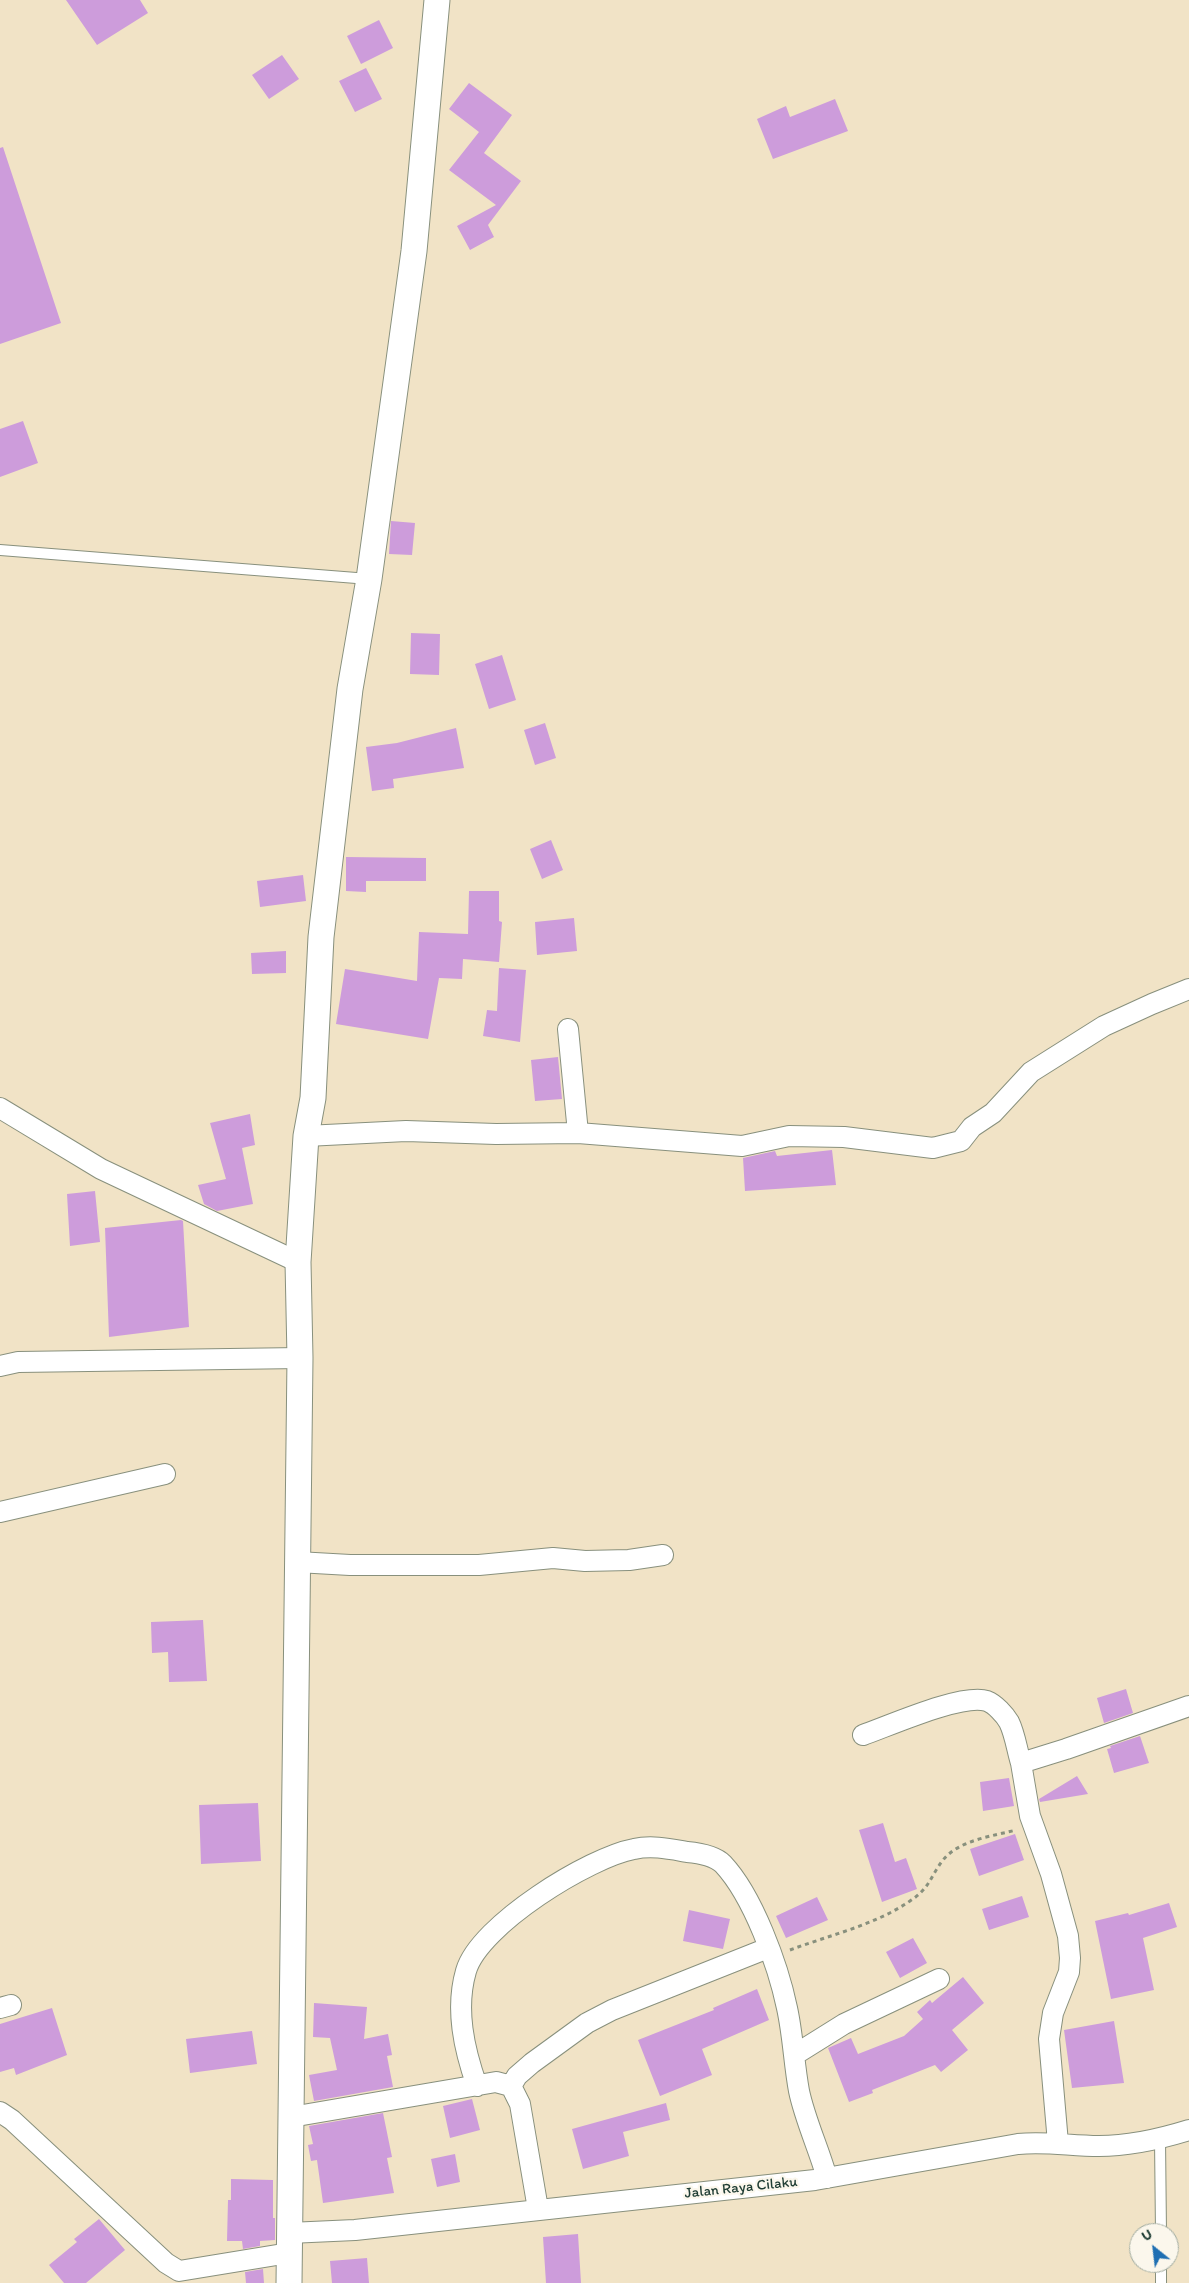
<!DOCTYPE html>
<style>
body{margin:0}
#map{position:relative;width:1189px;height:2283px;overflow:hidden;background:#f1e3c6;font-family:Itim,sans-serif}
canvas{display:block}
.north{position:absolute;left:1129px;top:2223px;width:50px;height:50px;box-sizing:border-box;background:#fbf7ec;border:1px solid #a3ada2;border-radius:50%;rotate:331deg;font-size:14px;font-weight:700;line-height:20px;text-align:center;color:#1f3d34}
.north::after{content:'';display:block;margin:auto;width:18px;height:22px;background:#1f6fb2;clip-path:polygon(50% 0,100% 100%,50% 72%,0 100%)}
</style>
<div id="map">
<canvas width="1189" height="2283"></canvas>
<div class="north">U</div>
</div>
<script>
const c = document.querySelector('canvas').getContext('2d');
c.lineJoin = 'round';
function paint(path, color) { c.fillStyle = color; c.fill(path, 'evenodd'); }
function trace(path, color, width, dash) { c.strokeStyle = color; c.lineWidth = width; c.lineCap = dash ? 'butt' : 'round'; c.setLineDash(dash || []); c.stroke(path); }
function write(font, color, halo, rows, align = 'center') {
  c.font = font + ' Itim,sans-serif'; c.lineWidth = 4.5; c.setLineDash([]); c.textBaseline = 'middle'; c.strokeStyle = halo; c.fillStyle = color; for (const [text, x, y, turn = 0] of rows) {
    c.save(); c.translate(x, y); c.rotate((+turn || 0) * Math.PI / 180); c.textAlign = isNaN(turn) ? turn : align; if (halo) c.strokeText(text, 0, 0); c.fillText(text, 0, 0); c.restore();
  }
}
const building = new Path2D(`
 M66,0H140L148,13L97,45Z
 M379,20L393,48L361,64L347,36Z
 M282,55L299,79L269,99L252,75Z
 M366,68L382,99L355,112L339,81Z
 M469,83L512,115L484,153L521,181L488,225L494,237L470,250L457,226L496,205L449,170L479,132L449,109Z
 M835,99L848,131L773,159L757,119L786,106L790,117Z
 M3,147L61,323L0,344V148Z
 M23,421L38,463L0,477V429Z
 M391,521L415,523L412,555L389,554Z
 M411,633L440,634L439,675L410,674Z
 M502,655L516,700L489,709L475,664Z
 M545,723L556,758L535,765L524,730Z
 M456,728L464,768L393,779L394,788L372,791L366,747L397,743Z
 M551,840L563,870L542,879L530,849Z
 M346,857L426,858V881H366V892L346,891Z
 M303,875L306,901L260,907L257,881Z
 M469,891H499V921L502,922L499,962L463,959L462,979L439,978L428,1039L336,1024L345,969L417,981L419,932L468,934Z
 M574,918L577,951L537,955L535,922Z
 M286,951V973L252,974L251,953Z
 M499,968L526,970L520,1042L483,1036L487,1010L497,1011Z
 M558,1057L562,1099L535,1101L531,1060Z
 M250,1114L255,1145L242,1148L253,1204L217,1211L204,1204L198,1185L226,1179L210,1123Z
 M832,1150L836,1185L745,1191L743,1158L775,1151L777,1156Z
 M95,1191L100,1242L70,1246L67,1194Z
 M181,1220L183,1221L189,1327L109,1337L105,1228Z
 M203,1620L207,1681L169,1682L168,1652L152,1653L151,1622Z
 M1126,1689L1133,1713L1104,1723L1097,1698Z
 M1140,1736L1149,1763L1114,1773L1107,1749L1111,1748L1110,1746Z
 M1077,1776L1088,1794L1040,1802L1039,1799Z
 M1009,1778L1014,1806L983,1811L980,1782Z
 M258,1803L261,1861L201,1864L199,1805Z
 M883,1823L895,1862L906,1858L917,1889L882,1902L859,1830Z
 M1015,1834L1024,1860L979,1876L970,1849Z
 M1022,1896L1029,1917L989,1930L982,1909Z
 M817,1897L828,1920L786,1938L776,1916Z
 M1169,1903L1177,1927L1143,1938L1154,1990L1111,1999L1095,1921L1128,1913L1129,1915Z
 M689,1910L730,1919L723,1949L683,1941Z
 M913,1938L927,1963L900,1978L886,1952Z
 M963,1977L984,2003L952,2030L968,2050L941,2072L935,2065L872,2090L873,2093L849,2102L828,2048L851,2038L858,2054L904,2036L923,2019L917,2012L930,2000L932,2003Z
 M757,1989L769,2020L702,2049L712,2075L660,2096L638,2040L714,2010L713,2008Z
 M314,2003L367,2007L364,2039L388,2034L392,2055L387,2056L393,2087L314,2101L309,2075L337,2070L330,2038L313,2037Z
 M52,2008L67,2055L16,2075L14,2068L0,2072V2024Z
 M1114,2021L1124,2083L1072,2088L1064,2030Z
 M252,2031L257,2064L190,2073L186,2039Z
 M472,2099L480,2130L450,2138L443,2106Z
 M666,2103L670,2120L623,2132L629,2156L583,2169L572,2129Z
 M383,2113L392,2157L387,2158L394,2193L323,2203L317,2160L311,2161L308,2145L313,2144L309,2126Z
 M455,2154L460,2182L437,2187L431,2159Z
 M231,2179L273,2180V2218H275V2240L260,2241V2246L243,2249L242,2241H227L228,2200H231Z
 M99,2219L125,2250L86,2283H64L49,2265L77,2242L74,2239Z
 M578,2234L581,2283H546L543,2237Z
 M367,2258L369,2283H332L330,2261Z
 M263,2269L264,2283H246L245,2272Z`);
const path = new Path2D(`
 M790,1950C830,1935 875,1925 910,1901C930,1888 930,1877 943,1860C959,1840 993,1836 1016,1830`);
const service = new Path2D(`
 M0,550L369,579
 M1160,2139L1161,2233
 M1161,2263V2283`);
const minor = new Path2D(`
 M568,1029L578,1133
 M0,1108L101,1169L298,1262
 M306,1136L406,1131L496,1134L578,1133L742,1146L789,1136L844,1137L933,1148L961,1141L972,1127L993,1113L1031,1072L1104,1026L1152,1004L1189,989
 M0,1366L18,1362L300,1358
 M0,1512L165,1474
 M297,1562L350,1565H479L553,1558L585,1561L629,1560L663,1555
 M863,1735C889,1726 962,1693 987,1701C995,1704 1005,1715 1009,1722C1015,1734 1017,1750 1021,1763
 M0,2008L11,2005
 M796,2054L844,2024L939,1979
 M477,2086C464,2049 455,2009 466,1971C479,1925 590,1857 634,1849C652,1845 670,1849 687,1852C698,1853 715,1856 723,1864C753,1896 778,1965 787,2008C793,2035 794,2064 799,2091C805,2120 819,2149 827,2178
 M511,2086L517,2076L532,2063L587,2023L612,2010L768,1948
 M0,2112L12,2120L166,2263L179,2271L289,2253
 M291,2117L496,2082L511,2086L520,2104L538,2209
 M1058,2143L1049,2039L1053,2013L1069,1972L1070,1958L1068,1936L1051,1874L1030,1816L1021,1763L1066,1749L1189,1706
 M289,2233L355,2230L815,2180L1018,2144C1045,2141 1071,2146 1099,2146C1129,2146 1160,2139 1189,2130`);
const tertiary = new Path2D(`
 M289,2283L300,1358L298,1262L306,1136L313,1098L321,937L350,689L369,579L414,251L437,0`);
const streetNames = [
 ["Jalan Raya Cilaku",741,2188,-6]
];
paint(building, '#cd9cdb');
trace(service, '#88907d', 12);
trace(minor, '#88907d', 22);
trace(tertiary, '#88907d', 27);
trace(path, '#88907d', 3, [4, 4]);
trace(service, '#fff', 10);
trace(minor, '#fff', 20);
trace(tertiary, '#fff', 25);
write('15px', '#1f3d34', '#fbf7ec', streetNames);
</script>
